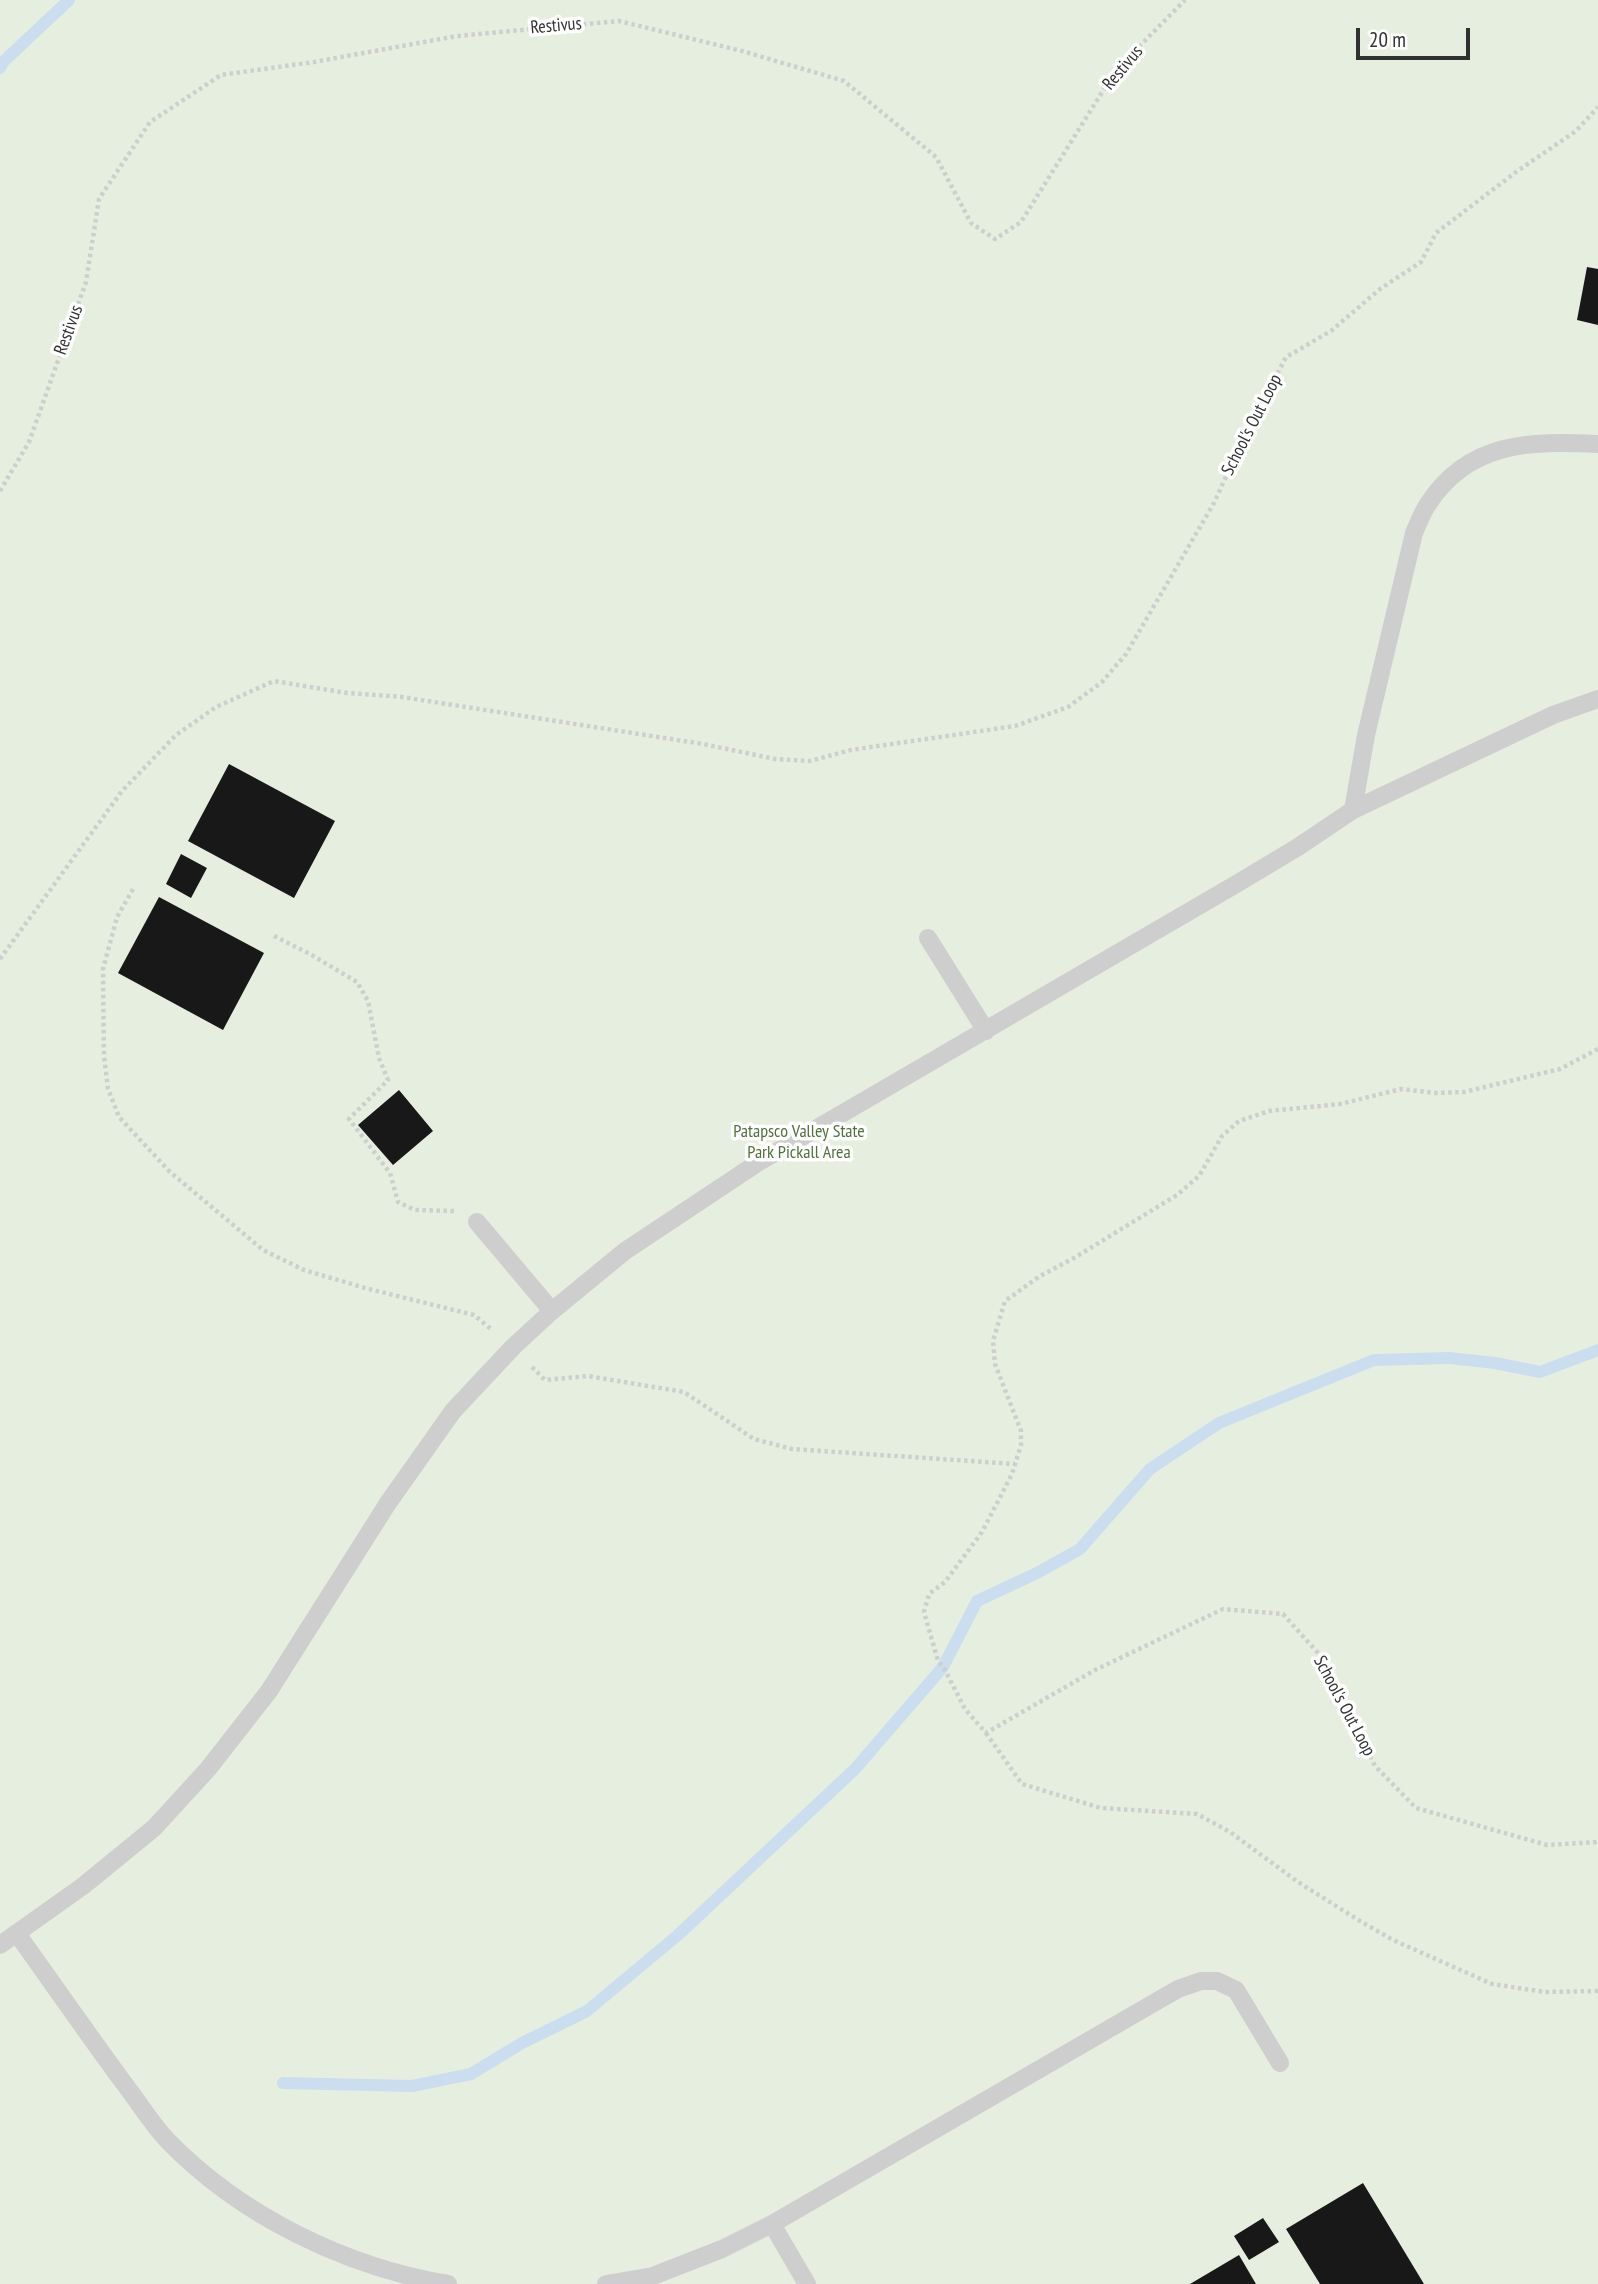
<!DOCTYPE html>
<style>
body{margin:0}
#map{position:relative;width:1598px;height:2284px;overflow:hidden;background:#fff;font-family:"PT Sans Narrow",sans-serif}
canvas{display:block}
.scale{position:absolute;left:1356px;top:28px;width:114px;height:32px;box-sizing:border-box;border:4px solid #313131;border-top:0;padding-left:9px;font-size:21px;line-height:24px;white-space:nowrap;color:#313131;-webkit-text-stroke:5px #fff;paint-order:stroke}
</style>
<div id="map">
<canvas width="1598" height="2284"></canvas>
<div class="scale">20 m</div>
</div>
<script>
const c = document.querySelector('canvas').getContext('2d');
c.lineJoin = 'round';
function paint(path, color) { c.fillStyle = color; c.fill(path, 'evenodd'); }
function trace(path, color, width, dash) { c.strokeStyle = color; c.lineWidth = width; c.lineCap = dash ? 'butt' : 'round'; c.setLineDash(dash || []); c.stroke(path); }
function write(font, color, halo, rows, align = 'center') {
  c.font = font + ' "PT Sans Narrow",sans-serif'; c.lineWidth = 7; c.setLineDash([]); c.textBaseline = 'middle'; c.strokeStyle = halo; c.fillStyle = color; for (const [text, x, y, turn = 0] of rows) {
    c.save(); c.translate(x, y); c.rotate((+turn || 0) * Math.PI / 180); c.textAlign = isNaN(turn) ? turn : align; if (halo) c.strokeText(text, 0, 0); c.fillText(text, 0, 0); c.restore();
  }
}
const green = new Path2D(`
 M0,0H1598V2284H0Z`);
const stream = new Path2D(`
 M0,68L4,61L69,0
 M283,2083L412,2086L471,2074L522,2043L587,2011L678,1935L855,1769L943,1667L977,1601L1037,1573L1080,1549L1150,1469L1219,1423L1374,1360L1449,1358L1495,1363L1540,1372L1598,1350`);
const building = new Path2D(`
 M1587,267L1598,269V325L1577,320Z
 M229,764L335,821L294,898L188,841Z
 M181,854L207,868L191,898L166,884Z
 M159,897L264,953L223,1030L118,973Z
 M399,1090L433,1131L393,1165L358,1125Z
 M1363,2183L1424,2284H1320L1286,2229Z
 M1263,2218L1279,2242L1249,2260L1234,2236Z
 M1239,2255L1256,2284H1190Z`);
const path = new Path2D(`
 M0,491L29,442L86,282L99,199L150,122L221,75L314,62L457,36L619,21L742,51L844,81L936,157L971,223L995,239L1021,222L1116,70L1185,0
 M133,889L117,917L103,969L104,1056L108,1089L119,1117L170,1172L263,1250L304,1270L365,1288L474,1315L492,1330
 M274,936L310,954L357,982L368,1001L379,1058L388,1080L349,1119L390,1173L398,1202L415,1210L454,1211
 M0,959L122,791L176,735L216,707L274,681L347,693L402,697L703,744L775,759L810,761L851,750L1015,726L1068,707L1102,682L1126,654L1214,503L1238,450L1286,357L1331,331L1380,289L1421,262L1436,233L1516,172L1576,131L1598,107
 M1598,1049L1560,1069L1464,1092L1436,1093L1401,1089L1340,1104L1269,1111L1239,1121L1222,1136L1199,1176L1177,1195L1074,1258L1040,1276L1005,1301L993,1341L995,1364L1021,1431V1445L1012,1474L982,1532L945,1582L929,1594L924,1612L938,1661L945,1670L965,1709L986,1733L1095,1670L1223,1609L1283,1614L1318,1653L1375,1766L1416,1808L1547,1845L1598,1842
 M532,1367L545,1380L588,1376L684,1392L754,1439L792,1449L1015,1464
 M986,1733L1022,1784L1101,1808L1197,1814L1230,1832L1298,1882L1360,1921L1393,1940L1492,1984L1545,1992L1598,1991`);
const lane = new Path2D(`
 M1353,810L1366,735L1414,533C1418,524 1422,513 1428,504C1469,441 1530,441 1598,444
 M928,938L986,1031
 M477,1222L552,1311
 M18,1935C53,1984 87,2033 123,2082C138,2101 151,2123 168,2141C241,2216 346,2267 448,2284
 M0,1945L83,1886L154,1828L208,1769L269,1691L388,1503L453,1411L513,1347L552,1311L625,1251L759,1162L1238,883L1298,847L1353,810L1553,715L1598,699
 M772,2224L807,2284
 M606,2284L653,2276L722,2249L772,2224L1178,1989L1201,1981H1217L1236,1990L1280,2063`);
const streetNames = [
 ["Restivus",556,26,-5],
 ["Restivus",1123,68,-50],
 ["Restivus",69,330,-70],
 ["School's Out Loop",1252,425,-63],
 ["School's Out Loop",1344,1706,62]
];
const parkNames = [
 ["Patapsco Valley State",799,1132],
 ["Park Pickall Area",799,1153]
];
paint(green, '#e6efdf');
trace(stream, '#cadeef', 12);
paint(building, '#181818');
trace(path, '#cecece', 4.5, [3.5, 3.5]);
trace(lane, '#cecece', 18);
write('18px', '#313131', '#fff', streetNames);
write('18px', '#50713b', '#fff', parkNames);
</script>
